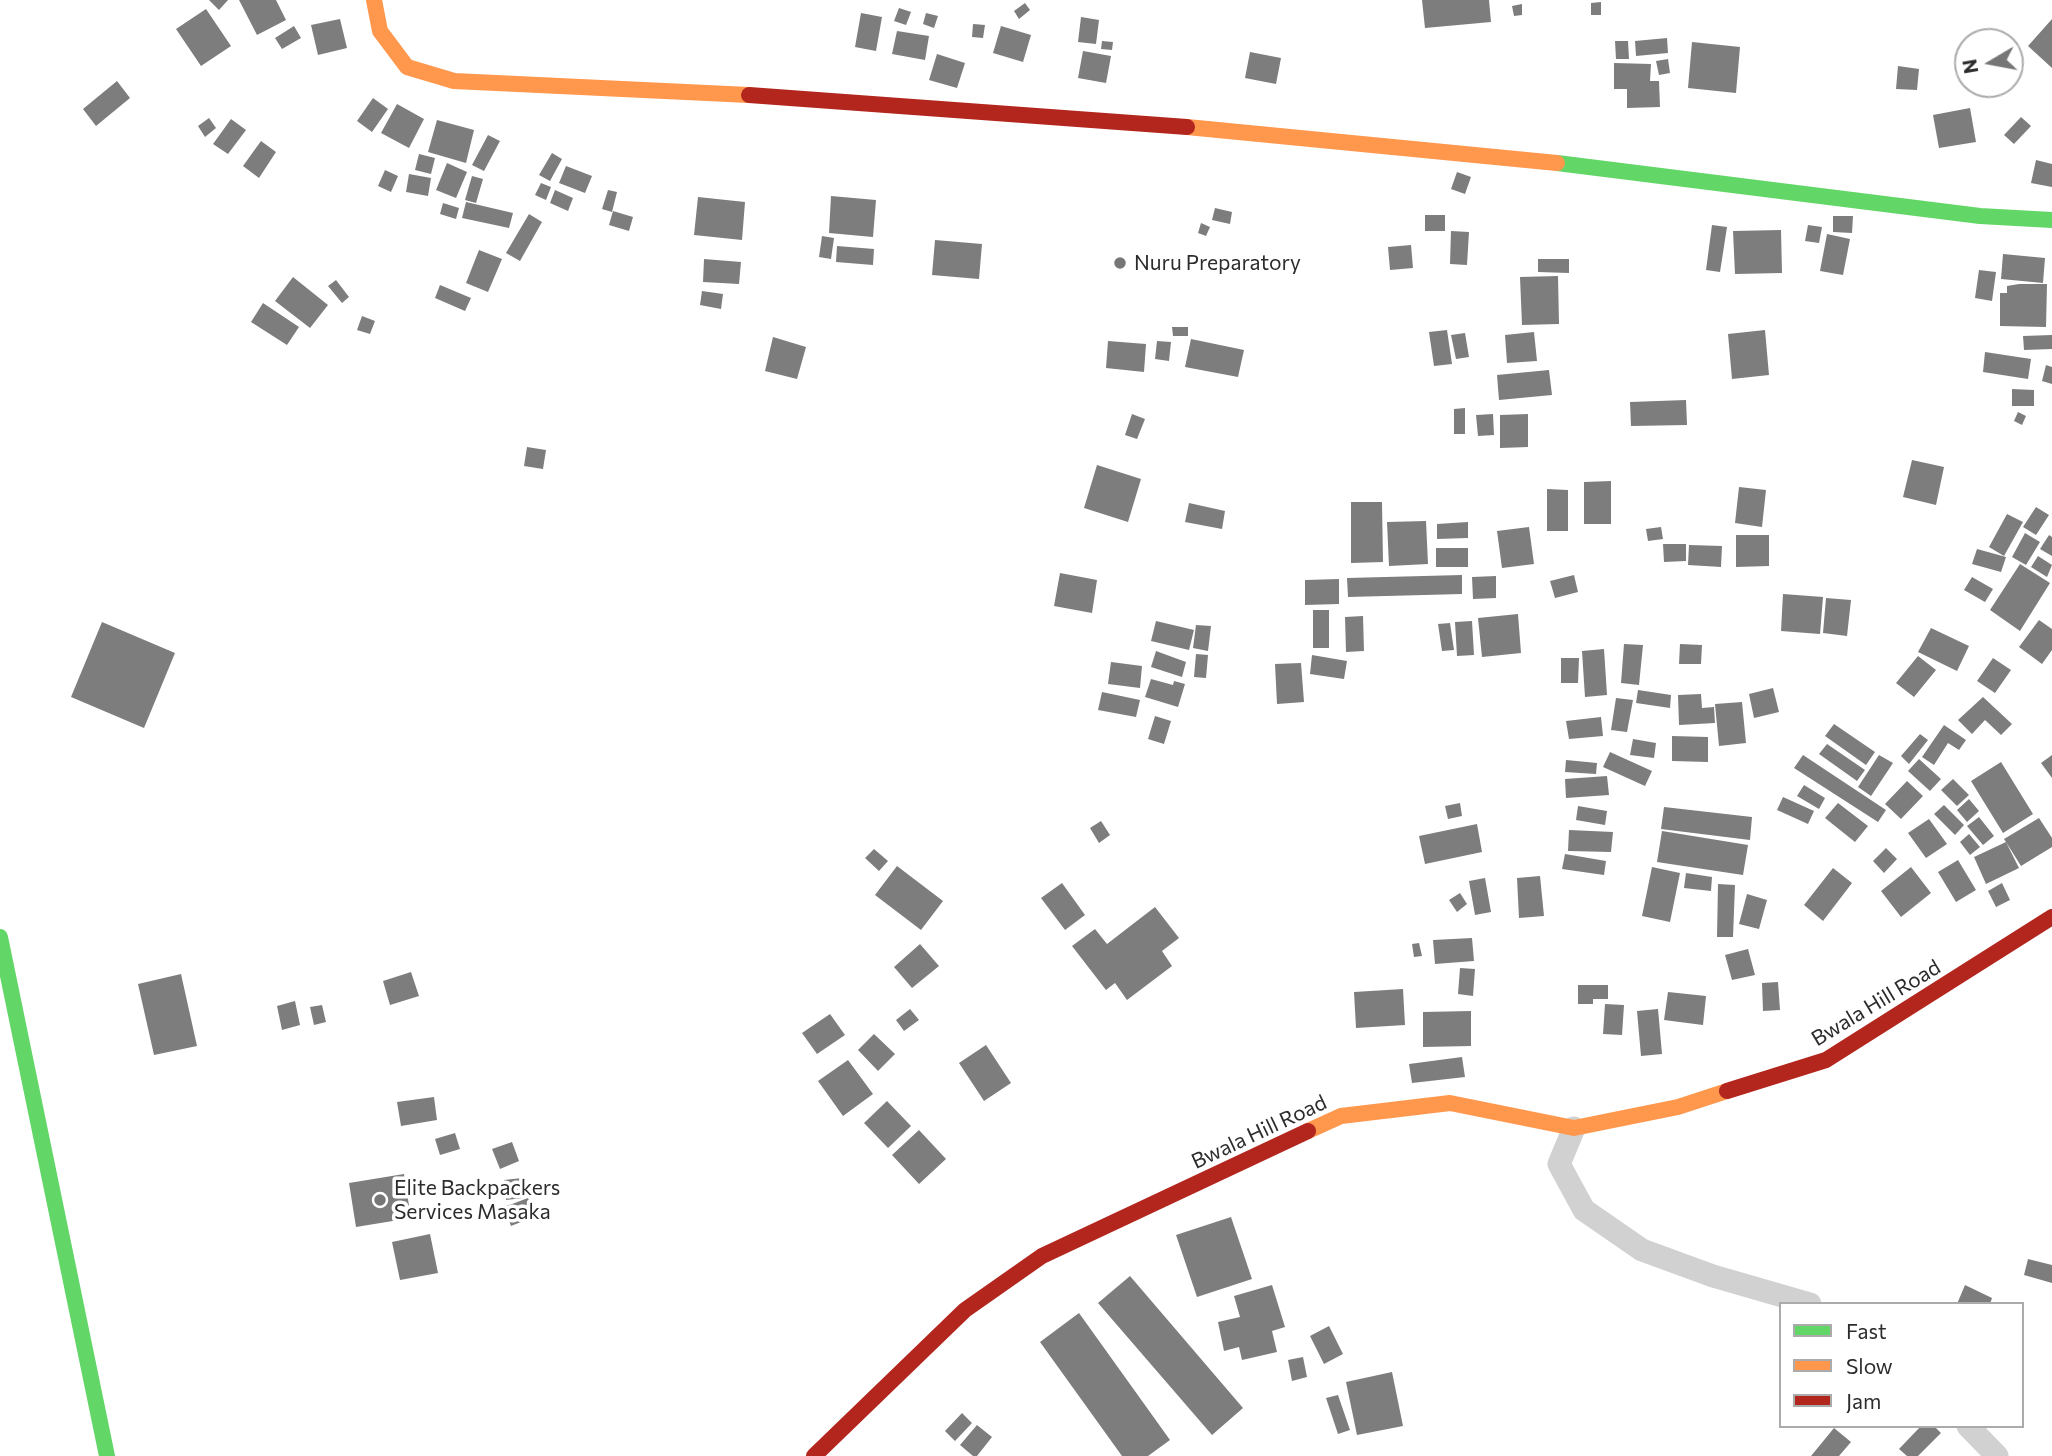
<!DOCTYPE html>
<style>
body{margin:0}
#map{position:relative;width:2052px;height:1456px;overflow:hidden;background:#fff;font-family:Commissioner,sans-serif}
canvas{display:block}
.legend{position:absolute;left:1779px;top:1302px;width:245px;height:126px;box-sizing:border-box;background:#fff;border:2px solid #ababab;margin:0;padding:9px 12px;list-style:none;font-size:21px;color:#2c2c2c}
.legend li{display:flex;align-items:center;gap:14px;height:35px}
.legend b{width:35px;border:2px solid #ababab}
.north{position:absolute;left:1954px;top:28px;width:70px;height:70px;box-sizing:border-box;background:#fff;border:2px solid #ababab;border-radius:50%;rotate:260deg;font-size:19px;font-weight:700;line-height:28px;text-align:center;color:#2c2c2c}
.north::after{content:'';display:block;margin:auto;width:24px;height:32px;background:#767676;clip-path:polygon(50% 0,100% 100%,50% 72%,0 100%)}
</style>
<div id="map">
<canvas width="2052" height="1456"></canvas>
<ul class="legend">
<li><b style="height:9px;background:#63d668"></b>Fast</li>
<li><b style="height:9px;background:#ff974d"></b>Slow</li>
<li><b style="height:9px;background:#b3261e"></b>Jam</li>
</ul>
<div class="north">N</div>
</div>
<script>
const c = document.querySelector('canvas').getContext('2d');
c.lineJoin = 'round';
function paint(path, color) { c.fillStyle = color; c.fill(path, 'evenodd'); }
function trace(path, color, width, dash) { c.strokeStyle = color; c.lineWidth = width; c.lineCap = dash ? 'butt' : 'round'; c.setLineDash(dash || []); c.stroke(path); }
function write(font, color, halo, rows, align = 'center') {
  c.font = font + ' Commissioner,sans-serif'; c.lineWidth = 7; c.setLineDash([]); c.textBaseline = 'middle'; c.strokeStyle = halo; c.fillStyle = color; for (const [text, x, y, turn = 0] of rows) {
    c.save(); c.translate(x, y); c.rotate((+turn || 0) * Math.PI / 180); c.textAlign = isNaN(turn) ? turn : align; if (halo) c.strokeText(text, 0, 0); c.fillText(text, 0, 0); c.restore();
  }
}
const building = new Path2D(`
 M209,0H228L219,10Z
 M239,0H276L286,20L257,35Z
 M1422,0H1489L1491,22L1425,28Z
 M1601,2V15H1591V3Z
 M1025,3L1030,10L1019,19L1014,11Z
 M1522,4V15L1514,16L1512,6Z
 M899,8L911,12L906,25L894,21Z
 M206,9L231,46L201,66L176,29Z
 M861,13L882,17L876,51L855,47Z
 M926,13L938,16L934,28L923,24Z
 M1081,17L1099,20L1096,44L1078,42Z
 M340,19L347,48L318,55L311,25Z
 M2052,19V68L2028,46Z
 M973,24L985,25L983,38L972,37Z
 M294,26L301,38L282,49L275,38Z
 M1001,26L1031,35L1023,62L993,53Z
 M897,31L929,36L925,60L892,54Z
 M1667,38L1668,53L1636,56L1635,41Z
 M1102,41L1113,42L1112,50L1101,49Z
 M1615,41H1628L1629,59H1616Z
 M1692,42L1740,47L1736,93L1688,88Z
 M1083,51L1111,56L1106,83L1078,78Z
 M1250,52L1281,58L1276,84L1245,78Z
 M937,54L965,63L957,88L929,80Z
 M1668,59L1670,73L1659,75L1656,61Z
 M1614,63L1651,64L1650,81H1659L1660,107L1627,108V89H1614Z
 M1898,66L1919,69L1917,90L1896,89Z
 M117,81L130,98L96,126L83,109Z
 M373,98L388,109L372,132L357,121Z
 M397,104L424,119L409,148L381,133Z
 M1970,108L1976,142L1939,148L1933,115Z
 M2021,117L2031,126L2014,144L2004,135Z
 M209,118L216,128L205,137L198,126Z
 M231,119L246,130L228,154L213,144Z
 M437,120L474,130L466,163L428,152Z
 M488,135L500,141L484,171L472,165Z
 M261,141L276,152L259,178L243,166Z
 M552,153L562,159L550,181L539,175Z
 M419,154L435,158L431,174L415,170Z
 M2036,160L2052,164V187L2031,183Z
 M447,163L467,172L456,198L436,190Z
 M566,166L592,176L585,193L559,183Z
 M385,170L398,176L391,192L378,186Z
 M1457,172L1471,177L1465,194L1451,189Z
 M409,174L431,178L428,196L406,192Z
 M472,176L483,179L476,203L465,200Z
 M541,183L551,187L546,200L535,195Z
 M555,190L573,198L568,211L550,203Z
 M608,190L617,192L612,212L602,209Z
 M831,196L876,200L873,237L829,233Z
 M698,197L745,202L742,240L694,235Z
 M466,202L513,213L509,228L462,218Z
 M443,203L459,208L456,219L440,214Z
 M1215,208L1232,212L1230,224L1212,220Z
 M613,211L633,217L629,231L609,225Z
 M529,214L542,222L520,261L506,253Z
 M1425,215H1445V231H1425Z
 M1833,216H1853L1852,233L1833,232Z
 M1201,223L1210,227L1206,236L1198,233Z
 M1712,225L1727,227L1720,272L1706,270Z
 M1808,225L1822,227L1819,243L1805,241Z
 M1781,230L1782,273L1735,274L1733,231Z
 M1451,231L1469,232L1467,265L1450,264Z
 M1827,234L1850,239L1843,275L1820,271Z
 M822,236L834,238L831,259L819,257Z
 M935,240L982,244L979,279L932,275Z
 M1411,245L1413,268L1390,270L1388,247Z
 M837,246L874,249L873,265L836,262Z
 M479,250L502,259L488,292L466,283Z
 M2003,254L2045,258L2043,283L2001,279Z
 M704,259L741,262L739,284L703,282Z
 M1538,259H1569V273L1538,272Z
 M1979,270L1996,272L1992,301L1975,298Z
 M1558,276L1559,324L1522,325L1520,277Z
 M293,277L328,305L310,328L275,301Z
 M336,280L349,297L342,303L328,286Z
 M2019,284H2047L2046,327L2000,326V293H2007V286Z
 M440,285L471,298L465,311L435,298Z
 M702,291L723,294L721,309L700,305Z
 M263,303L299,327L287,345L251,322Z
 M362,316L375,321L370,334L357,330Z
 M1172,327H1188V336H1173Z
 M1447,330L1452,364L1434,366L1429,332Z
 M1765,330L1769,375L1732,379L1728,334Z
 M1534,332L1537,361L1507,363L1505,335Z
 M1465,333L1469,357L1456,359L1451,335Z
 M2052,335V349L2024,350L2023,336Z
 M773,337L806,347L797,379L765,371Z
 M1191,339L1244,350L1238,377L1185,367Z
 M1108,341L1146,344L1144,372L1106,368Z
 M1157,341L1171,342L1169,361L1155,359Z
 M1985,352L2031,359L2028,379L1983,372Z
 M2046,365L2052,367V384L2042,381Z
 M1549,370L1552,395L1499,400L1497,375Z
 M2012,389L2034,390V406H2012Z
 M1686,400L1687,425L1631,426L1630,402Z
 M1465,408V434H1454V409Z
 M2018,412L2026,416L2022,425L2014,421Z
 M1132,414L1145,419L1137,439L1125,435Z
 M1493,414L1494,435L1478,436L1476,415Z
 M1528,414V447L1500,448V415Z
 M527,447L546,450L543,469L524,466Z
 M1912,460L1944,467L1936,505L1903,497Z
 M1097,465L1141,479L1128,522L1084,508Z
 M1611,481V524H1584V482Z
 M1739,487L1766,490L1762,527L1735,523Z
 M1547,489L1568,490V531H1547Z
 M1351,502H1382L1383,562L1351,563Z
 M1189,503L1225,511L1222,529L1185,522Z
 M2036,507L2049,515L2036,535L2023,527Z
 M2007,514L2023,522L2004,556L1989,547Z
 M1426,521L1428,564L1389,566L1387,522Z
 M1468,522V538L1437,539V524Z
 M1529,527L1534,564L1502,568L1497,531Z
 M1661,527L1663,539L1648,541L1646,529Z
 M2025,533L2040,542L2026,565L2012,557Z
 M1736,535H1769V566L1736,567Z
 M2049,535L2052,537V556L2040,549Z
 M1663,544H1686V561L1664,562Z
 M1689,545L1722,546L1721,567L1688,565Z
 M1436,548H1468V567H1436Z
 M1977,549L2006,557L2001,572L1972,564Z
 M2038,556L2052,565L2047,577L2031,567Z
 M2020,564L2050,583L2020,631L1990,610Z
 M1060,573L1097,580L1092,613L1054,606Z
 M1462,575V594L1348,597L1347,578Z
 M1574,575L1578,592L1555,598L1550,581Z
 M1496,576V598L1473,599L1472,577Z
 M1972,577L1993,589L1985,602L1964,590Z
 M1339,579V604L1305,605V580Z
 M1783,594L1823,597L1820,634L1781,631Z
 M1826,598L1851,600L1847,636L1823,633Z
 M1313,610H1329V648H1313Z
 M1518,614L1521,653L1482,657L1478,618Z
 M1363,616L1364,651L1346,652L1345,617Z
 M2039,620L2052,629V650L2042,664L2019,647Z
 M1156,621L1194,630L1189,650L1151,641Z
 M1472,621L1474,655L1457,656L1455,622Z
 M102,622L175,653L144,728L71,697Z
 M1450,623L1454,650L1442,651L1438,624Z
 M1196,625L1211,626L1208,651L1193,648Z
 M1931,628L1969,646L1957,671L1918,652Z
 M1624,644L1643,645L1639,685L1621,683Z
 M1680,644L1702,645L1701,664H1679Z
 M1604,649L1607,695L1585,697L1582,651Z
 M1156,651L1186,662L1182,677L1151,667Z
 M1196,654L1208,655L1206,678L1194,677Z
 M1312,655L1347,661L1344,679L1310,674Z
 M1918,656L1936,670L1914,697L1896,683Z
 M1561,658H1579L1578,683H1561Z
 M1993,658L2011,670L1995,693L1977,681Z
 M1111,662L1142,666L1140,688L1108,684Z
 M1301,663L1304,702L1277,704L1275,664Z
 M1151,679L1173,685L1174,681L1185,684L1178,707L1145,697Z
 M1773,688L1779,712L1754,718L1749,694Z
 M1638,690L1671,695L1670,708L1636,703Z
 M1102,692L1140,700L1136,717L1098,710Z
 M1701,694L1702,708L1714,707L1715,723L1679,725L1678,695Z
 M1983,697L2012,724L2001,735L1985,720L1972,734L1958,720Z
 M1616,698L1633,700L1627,732L1611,730Z
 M1742,702L1746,743L1719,746L1715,704Z
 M1155,716L1171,721L1164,744L1148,739Z
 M1601,717L1603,736L1569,739L1566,721Z
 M1834,724L1875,752L1866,765L1825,736Z
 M1944,725L1966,740L1959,750L1948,743L1934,765L1922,757Z
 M1920,734L1928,740L1909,764L1901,756Z
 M1672,736L1708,737V762L1672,761Z
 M1633,739L1656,743L1654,758L1630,755Z
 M1827,744L1865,770L1857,781L1819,754Z
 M1610,752L1652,771L1645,786L1603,767Z
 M1803,755L1886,810L1878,822L1794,768Z
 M1879,755L1893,763L1871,796L1858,787Z
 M2052,755V778L2041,763Z
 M1919,759L1941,779L1930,791L1908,771Z
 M1566,760L1597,763L1596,774L1565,772Z
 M2001,762L2033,814L2003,833L1971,781Z
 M1607,776L1609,795L1566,798L1565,779Z
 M1953,779L1969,795L1957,806L1941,790Z
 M1907,781L1923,796L1901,819L1885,804Z
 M1804,785L1825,798L1819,809L1797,796Z
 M1783,797L1814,811L1808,824L1777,810Z
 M1969,799L1979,811L1967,822L1957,810Z
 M1460,803L1462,816L1448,819L1445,806Z
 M1838,803L1868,826L1855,842L1825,818Z
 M1944,805L1964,825L1955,835L1934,814Z
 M1578,806L1607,811L1605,825L1576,820Z
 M1664,807L1752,817L1750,840L1661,829Z
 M1979,817L1994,836L1983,845L1967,826Z
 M2039,818L2052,838V847L2021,866L2006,842L2019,868L1986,884L1974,857L2006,842L2004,839Z
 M1929,819L1947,844L1926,858L1908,833Z
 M1101,821L1110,835L1099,843L1090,828Z
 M1477,824L1482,852L1425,864L1419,836Z
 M1569,830L1613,832L1611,852L1568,851Z
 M1662,831L1748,845L1743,875L1657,862Z
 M1969,834L1980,847L1970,855L1960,842Z
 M1886,848L1897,859L1884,873L1873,861Z
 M874,849L888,861L879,871L865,858Z
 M1565,854L1606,861L1604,875L1562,869Z
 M1958,860L1976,890L1956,902L1938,872Z
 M897,866L943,901L921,930L875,895Z
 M1652,867L1680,873L1670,922L1642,916Z
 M1911,867L1931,893L1901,917L1881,891Z
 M1833,868L1852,883L1823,921L1804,905Z
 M1686,873L1712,877L1711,891L1684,888Z
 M1540,876L1544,916L1519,918L1517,878Z
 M1485,878L1491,912L1475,915L1469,881Z
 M1062,883L1085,915L1065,930L1041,898Z
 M2002,883L2010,900L1996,907L1988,891Z
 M1718,884L1735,885L1733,937H1717Z
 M1460,893L1467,904L1457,912L1449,900Z
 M1747,894L1767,900L1759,929L1739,924Z
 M1155,907L1179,938L1162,951L1172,966L1127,1000L1115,983L1106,990L1072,946L1095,929L1107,944Z
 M1472,938L1474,961L1435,964L1433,940Z
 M1419,943L1422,956L1414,957L1412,944Z
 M920,944L939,966L912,988L894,967Z
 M1748,949L1755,975L1732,980L1725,955Z
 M1460,968L1475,969L1473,996L1458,994Z
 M411,972L419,996L390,1005L383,981Z
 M181,974L197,1046L154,1055L138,984Z
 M1778,982L1780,1010L1763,1011L1762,983Z
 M1578,985H1608V999H1593V1004H1578Z
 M1403,989L1405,1025L1356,1028L1354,992Z
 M1668,992L1706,996L1703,1025L1664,1020Z
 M295,1001L300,1025L282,1030L277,1006Z
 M1605,1004L1624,1005L1622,1035L1603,1034Z
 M322,1005L326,1022L314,1025L310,1007Z
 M910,1009L919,1020L904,1031L896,1020Z
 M1658,1009L1662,1054L1641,1056L1637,1011Z
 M1471,1011V1046L1423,1047V1012Z
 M830,1014L845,1035L817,1054L802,1033Z
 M874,1034L895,1054L878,1071L858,1050Z
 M986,1045L1011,1083L984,1101L959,1063Z
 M1462,1057L1465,1077L1412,1083L1409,1064Z
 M848,1060L873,1094L843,1116L818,1081Z
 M434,1097L437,1120L401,1126L397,1102Z
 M887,1101L911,1126L888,1148L864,1123Z
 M919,1130L946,1159L919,1184L892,1155Z
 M455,1133L460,1149L440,1155L435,1139Z
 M512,1142L519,1161L500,1169L492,1149Z
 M404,1174L411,1218L356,1227L349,1183Z
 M522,1178L523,1198L506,1200L504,1180Z
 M528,1198L536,1216L511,1226L504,1207Z
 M1231,1217L1252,1279L1197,1297L1176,1235Z
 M430,1234L438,1273L400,1280L392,1242Z
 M2028,1259L2052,1265V1283L2024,1275Z
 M1130,1276L1243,1408L1212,1435L1098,1303Z
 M1272,1285L1285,1327L1272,1331L1277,1352L1242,1360L1239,1347L1224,1351L1218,1322L1240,1317L1234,1296Z
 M1965,1285L1992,1298L1990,1304H1957Z
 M1079,1313L1170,1440L1148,1456H1122L1040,1342Z
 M1329,1326L1343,1354L1324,1364L1310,1336Z
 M1303,1357L1307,1377L1292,1381L1288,1360Z
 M1392,1372L1403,1426L1357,1435L1346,1382Z
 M1338,1395L1350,1430L1338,1434L1326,1398Z
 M962,1413L972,1423L955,1441L945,1431Z
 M977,1425L992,1437L977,1456H973L960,1445Z
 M1921,1426H1934L1941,1433L1918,1456H1907L1899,1449Z
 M1834,1428L1851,1442L1839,1456H1811Z`);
const street = new Path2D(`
 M1574,1128L1559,1164L1584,1210L1642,1250L1713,1276L1810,1304
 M1968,1426L1997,1456`);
const fast = new Path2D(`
 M1557,163L1980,216L2052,220
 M0,937L107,1456`);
const slow = new Path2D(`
 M374,0L380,31L407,67L454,81L749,95
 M1187,127L1557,163
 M1308,1131L1341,1116L1450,1103L1574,1128L1678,1107L1727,1091`);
const jam = new Path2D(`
 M749,95L1187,127
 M1727,1091L1826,1060L2052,917
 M814,1456L965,1310L1042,1256L1308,1131`);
const markers = [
 [1120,263,7,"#767676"],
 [380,1200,7,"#767676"]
];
const poiNames = [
 ["Nuru Preparatory",1134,263],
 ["Elite Backpackers",394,1188],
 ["Services Masaka",394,1212]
];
const streetNames = [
 ["Bwala Hill Road",1876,1003,-31],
 ["Bwala Hill Road",1259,1132,-25]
];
paint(building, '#7d7d7d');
trace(street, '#d1d1d1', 23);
trace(fast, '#63d668', 16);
trace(slow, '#ff974d', 16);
trace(jam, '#b3261e', 16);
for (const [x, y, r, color] of markers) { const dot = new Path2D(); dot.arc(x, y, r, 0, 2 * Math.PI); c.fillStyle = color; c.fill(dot); trace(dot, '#fff', 2.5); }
write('21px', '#2c2c2c', '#fff', poiNames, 'left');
write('21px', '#2c2c2c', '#fff', streetNames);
</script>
